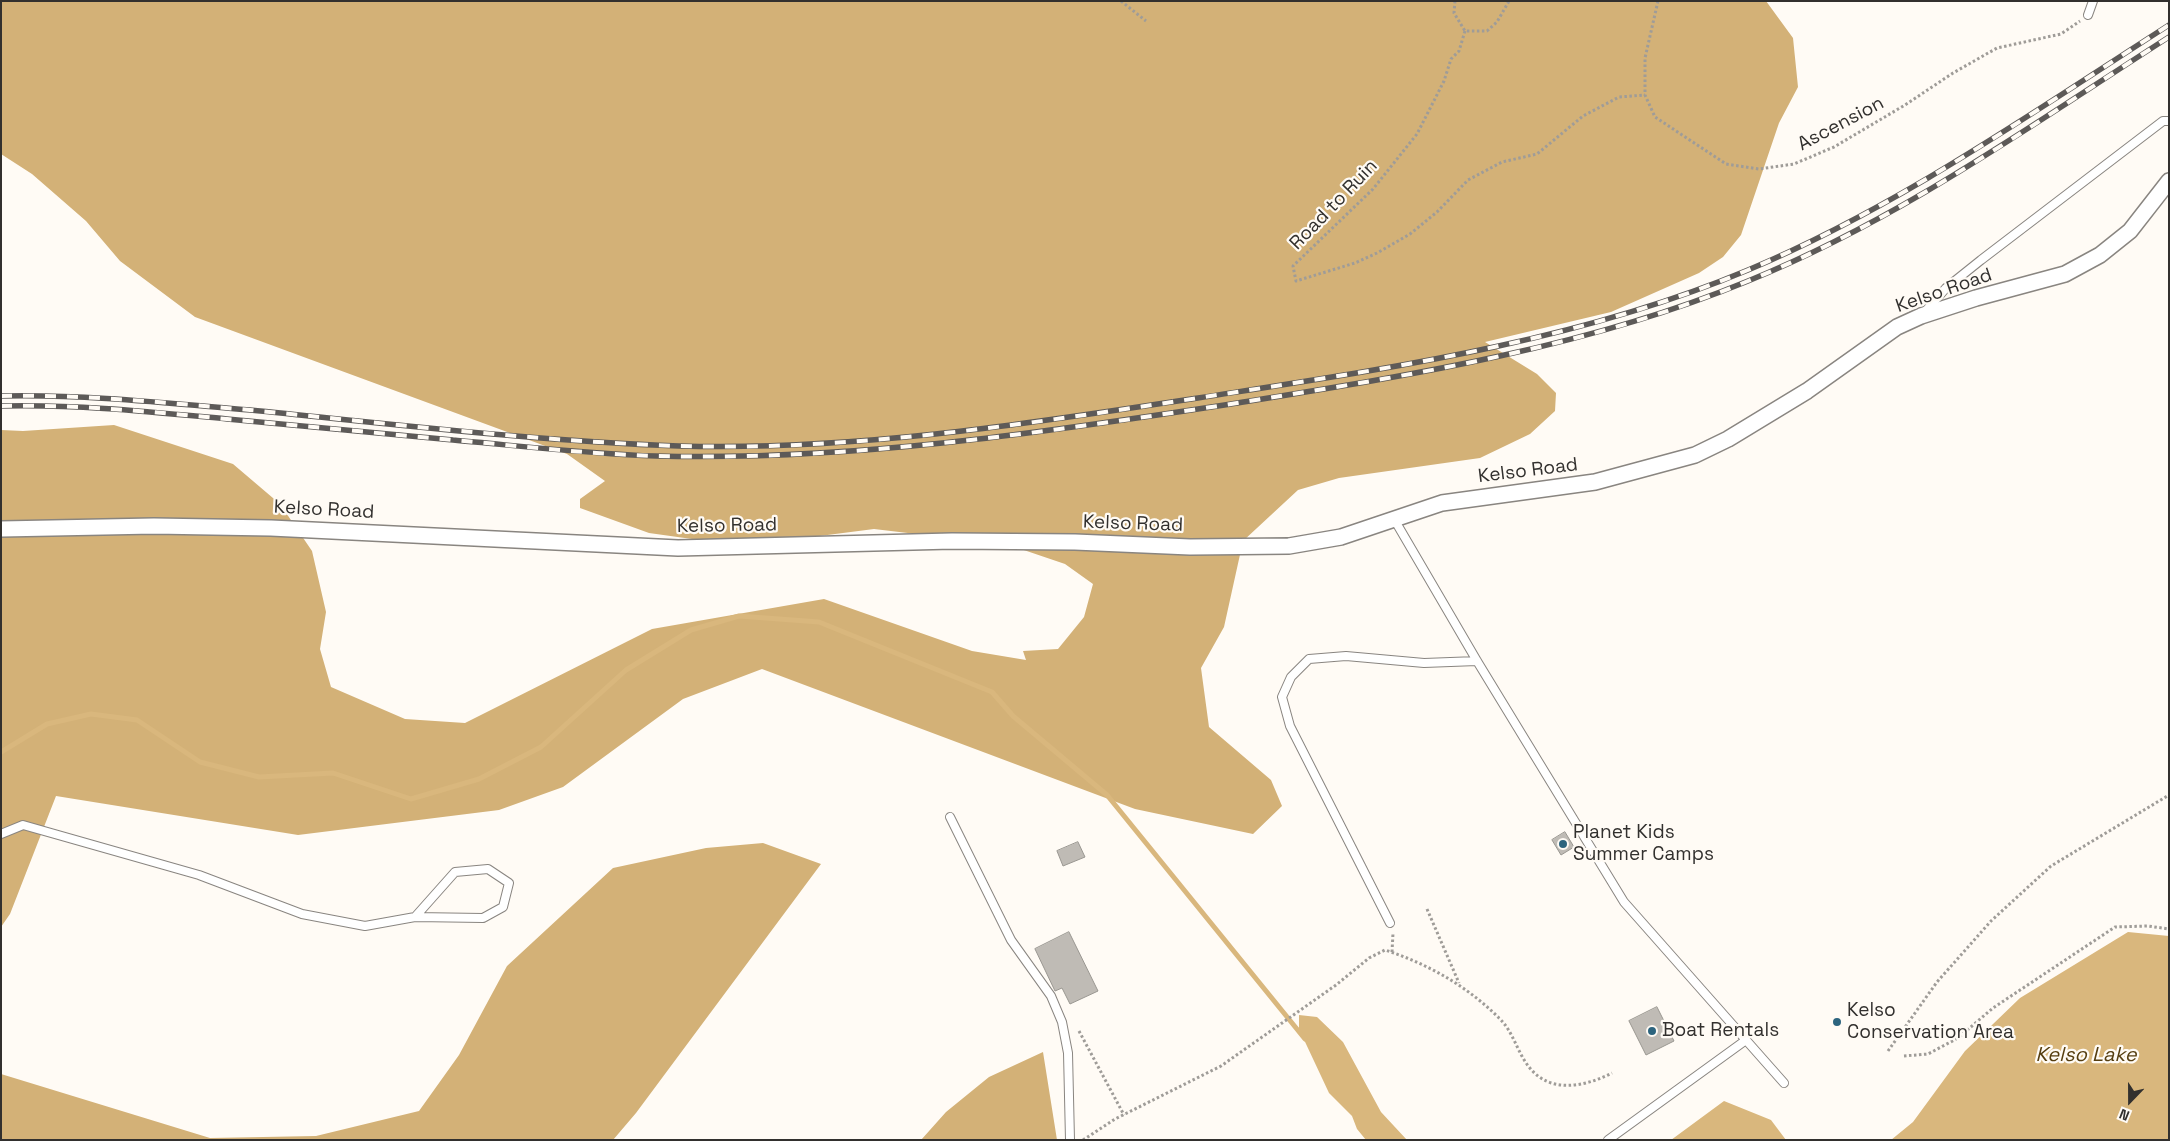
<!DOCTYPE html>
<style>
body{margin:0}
#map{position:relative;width:2170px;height:1141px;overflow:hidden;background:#fffbf5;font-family:"Space Grotesk",sans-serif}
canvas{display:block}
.frame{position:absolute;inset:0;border:2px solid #32302e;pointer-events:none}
.north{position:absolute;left:2105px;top:1076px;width:50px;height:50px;-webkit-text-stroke:4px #fffbf5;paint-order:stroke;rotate:202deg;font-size:14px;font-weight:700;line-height:20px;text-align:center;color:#32302e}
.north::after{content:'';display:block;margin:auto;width:18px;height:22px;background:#32302e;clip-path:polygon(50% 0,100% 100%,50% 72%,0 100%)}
</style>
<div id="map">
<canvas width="2170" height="1141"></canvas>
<div class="frame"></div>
<div class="north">N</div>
</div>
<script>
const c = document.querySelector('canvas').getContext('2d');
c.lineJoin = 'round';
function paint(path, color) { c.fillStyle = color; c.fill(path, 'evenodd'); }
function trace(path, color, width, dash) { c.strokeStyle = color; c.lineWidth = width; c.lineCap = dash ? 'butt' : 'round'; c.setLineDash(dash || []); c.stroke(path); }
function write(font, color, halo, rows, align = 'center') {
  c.font = font + ' "Space Grotesk",sans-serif'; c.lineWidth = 4.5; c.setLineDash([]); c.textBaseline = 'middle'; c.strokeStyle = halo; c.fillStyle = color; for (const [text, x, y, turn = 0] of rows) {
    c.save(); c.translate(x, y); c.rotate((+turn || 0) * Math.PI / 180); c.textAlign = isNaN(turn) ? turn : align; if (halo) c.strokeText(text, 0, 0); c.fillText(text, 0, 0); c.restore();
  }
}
const forest = new Path2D(`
 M1,1H1766L1793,38L1798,87L1779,123L1741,235L1723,257L1699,273L1611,312L1485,342L1537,374L1556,393L1555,411L1530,434L1480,458L1339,478L1298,490L1243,541L1224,627L1201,668L1209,727L1271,780L1282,806L1253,834L1135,809L762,669L683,699L563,787L499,810L298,835L56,796L10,914L1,927V430L23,431L114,425L233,464L280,504L312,551L326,612L320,649L331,687L405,719L465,723L652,629L824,599L972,651L1026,660L1023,651L1058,649L1084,617L1093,584L1065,564L1009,545L874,529L742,546L649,533L580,508V499L605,481L567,454L195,317L120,261L86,221L32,174L1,154Z
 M763,843L821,864L636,1113L613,1140H1V1074L210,1138L316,1136L419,1111L459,1055L507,966L613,868L706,848Z
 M1043,1052L1057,1140H921L946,1112L989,1077Z`);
const water = new Path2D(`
 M2128,932L2169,936V1140H1891L1913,1122L1965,1051L2020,998Z
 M1299,1015L1317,1017L1343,1042L1381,1112L1407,1140H1366L1357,1129L1352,1116L1329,1093L1299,1029Z
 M1724,1101L1771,1120L1786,1140H1671Z`);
const stream = new Path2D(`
 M1,752L47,724L91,714L137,720L200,762L259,777L333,773L411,799L479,779L541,747L626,670L691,630L739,616L819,622L992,692L1013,716L1107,795L1305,1039`);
const building = new Path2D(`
 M1565,832L1574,847L1561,855L1552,840Z
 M1078,842L1085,857L1063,866L1057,851Z
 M1069,932L1098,991L1070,1004L1062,988L1055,991L1035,949Z
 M1657,1007L1674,1041L1646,1055L1629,1021Z`);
const path = new Path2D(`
 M1121,1L1146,21
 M1455,1L1454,13L1465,31H1487L1497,22L1509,1
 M1658,1L1645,58V95L1655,117L1726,164L1759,169L1794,164L1834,147L1905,105L1953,73L1997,48L2061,34L2080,21
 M1465,31L1459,51L1451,59L1444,81L1417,134L1373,189L1293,266L1296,281L1355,263L1377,253L1410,234L1437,212L1468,180L1502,162L1537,154L1583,116L1619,97L1645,95
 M1427,909L1459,983
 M1392,952L1393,933
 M1079,1031L1124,1115
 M1888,1051L1937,982L1991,921L2051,866L2169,795
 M1904,1056L1928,1054L1958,1038L1993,1008L2115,927L2148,926L2169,929
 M1083,1140L1115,1119L1221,1066L1336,985L1369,958L1385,950C1428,964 1467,986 1499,1018C1513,1031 1517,1052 1529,1067C1550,1094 1584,1087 1612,1073`);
const service = new Path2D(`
 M2088,15L2093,1
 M1924,313L1946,288L1981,260L2163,121H2169
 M1394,519L1477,661L1624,902L1784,1083
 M950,817L1011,940L1051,996L1062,1022L1068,1053L1070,1140
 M1,834L23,825L199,875L302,914L365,926L415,917L483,918L503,907L509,883L488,869L455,872L415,917
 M1390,923L1290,726L1282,697L1291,677L1309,659L1346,656L1424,663L1477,661
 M1608,1140L1746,1040`);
const minor = new Path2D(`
 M1,529L154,526L271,528L678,548L952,541L1075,542L1190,547L1289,546L1341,537L1442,503L1595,482L1695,455L1728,439L1807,391L1897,327L1921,316L1976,298L2065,274L2100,255L2130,231L2169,181`);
const rail = new Path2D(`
 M1,396C84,394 167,403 250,410C393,424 536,441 679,446C853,451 1027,424 1198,398C1384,369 1574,343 1748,270C1898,207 2033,112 2169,25
 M1,406C77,404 152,412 227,419C303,426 378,433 453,440C521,446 588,454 656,456C850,461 1041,433 1231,404C1406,376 1583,349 1748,281C1899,220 2033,124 2169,37`);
const markers = [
 [1563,844,5,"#2c647e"],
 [1837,1022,5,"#2c647e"],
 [1652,1031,5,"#2c647e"]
];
const streetNames = [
 ["Ascension",1841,124,-28],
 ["Road to Ruin",1334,205,-46],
 ["Kelso Road",1944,291,-19],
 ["Kelso Road",1528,471,-7],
 ["Kelso Road",324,510,3],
 ["Kelso Road",1133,524,2],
 ["Kelso Road",727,526,-1]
];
const poiNames = [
 ["Planet Kids",1573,833],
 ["Summer Camps",1573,855],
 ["Kelso",1847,1011],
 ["Conservation Area",1847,1033],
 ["Boat Rentals",1662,1031]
];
const waterNames = [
 ["Kelso Lake",2086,1056]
];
paint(forest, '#d3b177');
paint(water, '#d9b77d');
trace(stream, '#d9b77d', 5);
paint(building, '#bfbbb5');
trace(building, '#9a9791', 1);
trace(service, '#898580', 10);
trace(minor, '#898580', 18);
trace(path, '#9f9c98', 3, [2.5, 2.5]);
trace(service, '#fff', 8);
trace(minor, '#fff', 15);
trace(rail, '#5d5a58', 5.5);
trace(rail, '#fffbf5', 4, [11]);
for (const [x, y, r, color] of markers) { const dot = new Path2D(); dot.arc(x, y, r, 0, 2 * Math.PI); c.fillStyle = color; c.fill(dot); trace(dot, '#fffbf5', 2); }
write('19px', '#32302e', '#fffbf5', streetNames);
write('19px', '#32302e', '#fffbf5', poiNames, 'left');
write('italic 20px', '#563e10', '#fffbf5', waterNames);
</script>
